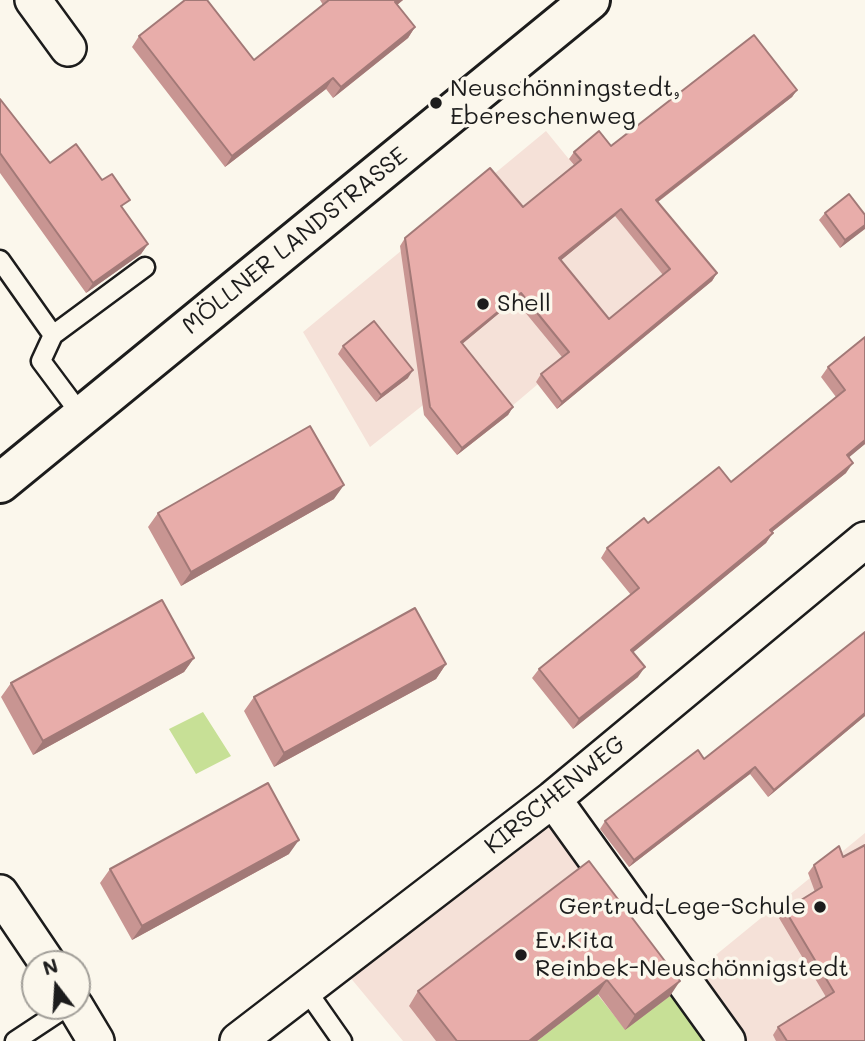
<!DOCTYPE html>
<meta charset="utf-8">
<style>
body{margin:0}
#map{position:relative;width:865px;height:1041px;overflow:hidden;background:#fbf7ec;font-family:Mali,sans-serif}
canvas{display:block}
.north{position:absolute;left:21px;top:950px;width:70px;height:70px;box-sizing:border-box;background:#fbf7ec;border:2px solid #a29f99;border-radius:50%;rotate:343deg;font-size:19px;font-weight:700;line-height:28px;text-align:center;color:#1c1c1c}
.north::after{content:'';display:block;margin:auto;width:24px;height:32px;background:#1c1c1c;clip-path:polygon(50% 0,100% 100%,50% 72%,0 100%)}
</style>
<div id="map">
<canvas width="865" height="1041"></canvas>
<div class="north">N</div>
</div>
<script>
const c = document.querySelector('canvas').getContext('2d');
c.lineJoin = 'round';
function paint(path, color) { c.fillStyle = color; c.fill(path, 'evenodd'); }
function trace(path, color, width, dash) { c.strokeStyle = color; c.lineWidth = width; c.lineCap = dash ? 'butt' : 'round'; c.setLineDash(dash || []); c.stroke(path); }
function write(font, color, halo, rows, align = 'center') {
  c.font = font + ' Mali,sans-serif'; c.lineWidth = 7; c.setLineDash([]); c.textBaseline = 'middle'; c.strokeStyle = halo; c.fillStyle = color; for (const [text, x, y, turn = 0] of rows) {
    c.save(); c.translate(x, y); c.rotate((+turn || 0) * Math.PI / 180); c.textAlign = isNaN(turn) ? turn : align; if (halo) c.strokeText(text, 0, 0); c.fillText(text, 0, 0); c.restore();
  }
}
const built = new Path2D(`
 M546,131L665,277L536,382L538,384L505,412L470,368L370,447L303,332Z
 M552,809L719,1041H403L344,970Z
 M865,833V1041H729L684,981Z`);
const green = new Path2D(`
 M203,712L231,756L196,774L169,729Z
 M597,994L625,1029L671,995L704,1041H537Z`);
const service = new Path2D(`
 M0,260L53,335L41,361L82,416
 M53,335L145,267
 M307,991L342,1041
 M15,1041L68,1006`);
const minor = new Path2D(`
 M33,0L68,48
 M553,799L727,1041
 M0,893L48,964
 M75,1006L96,1041
 M238,1041L553,799L865,540`);
const secondary = new Path2D(`
 M0,483L590,0`);
const wall = new Path2D(`
 M320,0H403L397,5L415,27L408,38L333,98L326,89L225,167L132,47L139,36L254,60L323,5Z
 M797,90L792,97L658,202L717,273L712,281L557,409L536,382L541,374L562,357L515,300L462,344L513,407L508,415L457,455L424,415L400,246L405,238L523,207L574,165L569,159L574,152L611,146ZM615,216L663,275L609,319L561,260Z
 M0,99L50,163L123,209L148,244L141,254L86,293L0,173Z
 M825,213L865,215V228L840,248L819,220Z
 M865,337V444L848,457L846,473L772,532L766,543L633,652L638,677L573,729L532,678L539,669L631,595L601,558L607,548L648,523L731,482L836,397L821,377L828,367Z
 M343,346L408,378L376,402L338,354Z
 M334,499L181,586L148,527L158,513Z
 M865,632V716L768,797L750,774L629,867L600,829L605,821L704,759Z
 M194,658L184,672L33,755L1,697L11,683Z
 M446,664L436,679L274,767L244,711L254,697Z
 M839,846L865,1041H776L773,1035L778,1027L826,997L779,918L785,910L815,892L808,873L814,865Z
 M289,854L132,940L100,883L110,869Z
 M589,861L670,996L625,1030L598,994L537,1041H436L409,1006L418,991Z`);
const shadedWall = new Path2D(`
 M397,0H403L387,13L395,2Z
 M415,27L408,38L333,98L341,87Z
 M333,78L326,89L225,167L232,156Z
 M797,90L792,97L651,207L656,200Z
 M621,209L615,216L554,266L559,258Z
 M865,225V229L840,248L845,240Z
 M148,244L141,254L86,293L93,283Z
 M717,273L712,281L557,409L562,402Z
 M521,293L515,300L456,349L461,342Z
 M413,370L408,378L376,402L381,395Z
 M513,407L508,415L457,455L462,448Z
 M865,440V444L840,465L847,455Z
 M853,463L846,473L763,539L770,530Z
 M344,485L334,499L181,586L191,572Z
 M773,533L766,543L624,660L631,650Z
 M194,658L184,672L33,755L43,741Z
 M446,664L436,679L274,767L284,753Z
 M645,667L638,677L573,729L579,719Z
 M865,713V716L768,797L774,790Z
 M755,767L750,774L629,867L634,860Z
 M299,840L289,854L132,940L142,926Z
 M607,980L598,994L537,1041H529Z
 M680,981L670,996L625,1030L635,1015Z`);
const building = new Path2D(`
 M185,0H207L254,60L329,0H397L395,2L415,27L341,87L333,78L232,156L139,36Z
 M754,35L797,90L656,200L717,273L562,402L541,374L569,352L521,293L461,342L513,407L462,448L430,407L405,238L490,168L523,207L581,160L574,152L599,131L611,146ZM621,209L670,269L609,319L559,258Z
 M0,99L50,163L76,144L102,180L112,174L130,200L121,206L148,244L93,283L0,153Z
 M849,194L865,215V225L845,240L825,213Z
 M374,321L413,370L381,395L343,346Z
 M865,337V440L847,455L853,463L770,530L773,533L631,650L645,667L579,719L539,669L639,588L607,548L644,518L648,523L719,467L731,482L845,390L828,367Z
 M310,426L344,485L191,572L158,513Z
 M162,600L194,658L43,741L11,683Z
 M415,608L446,664L284,753L254,697Z
 M865,632V713L774,790L755,767L634,860L605,821L698,750L704,759Z
 M268,783L299,840L142,926L110,869Z
 M865,845V1041H787L778,1027L834,992L785,910L822,887L814,865L839,846L843,857Z
 M589,861L680,981L635,1015L607,980L529,1041H457L418,991Z`);
const markers = [
 [436,103,7,"#1c1c1c"],
 [483,304,7,"#1c1c1c"],
 [820,907,7,"#1c1c1c"],
 [521,955,7,"#1c1c1c"]
];
const poiNames = [
 ["Neuschönningstedt,",450,89],
 ["Ebereschenweg",450,117],
 ["Shell",497,304],
 ["Gertrud-Lege-Schule",806,907,"right"],
 ["Ev.Kita",535,941],
 ["Reinbek-Neuschönnigstedt",535,969]
];
const streetNames = [
 ["MÖLLNER LANDSTRASSE",295,241,-39],
 ["KIRSCHENWEG",555,795,-39]
];
paint(built, '#f5e1d8');
paint(green, '#c7e096');
trace(service, '#1c1c1c', 23);
trace(minor, '#1c1c1c', 40);
trace(secondary, '#1c1c1c', 44);
trace(service, '#fbf7ec', 18);
trace(minor, '#fbf7ec', 35);
trace(secondary, '#fbf7ec', 38);
paint(wall, '#c89592');
paint(shadedWall, '#a27977');
paint(building, '#e8adaa');
trace(building, '#a27977', 2);
for (const [x, y, r, color] of markers) { const dot = new Path2D(); dot.arc(x, y, r, 0, 2 * Math.PI); c.fillStyle = color; c.fill(dot); trace(dot, '#fbf7ec', 2.5); }
write('24px', '#1c1c1c', '#fbf7ec', poiNames, 'left');
write('24px', '#1c1c1c', '#fbf7ec', streetNames);
</script>
